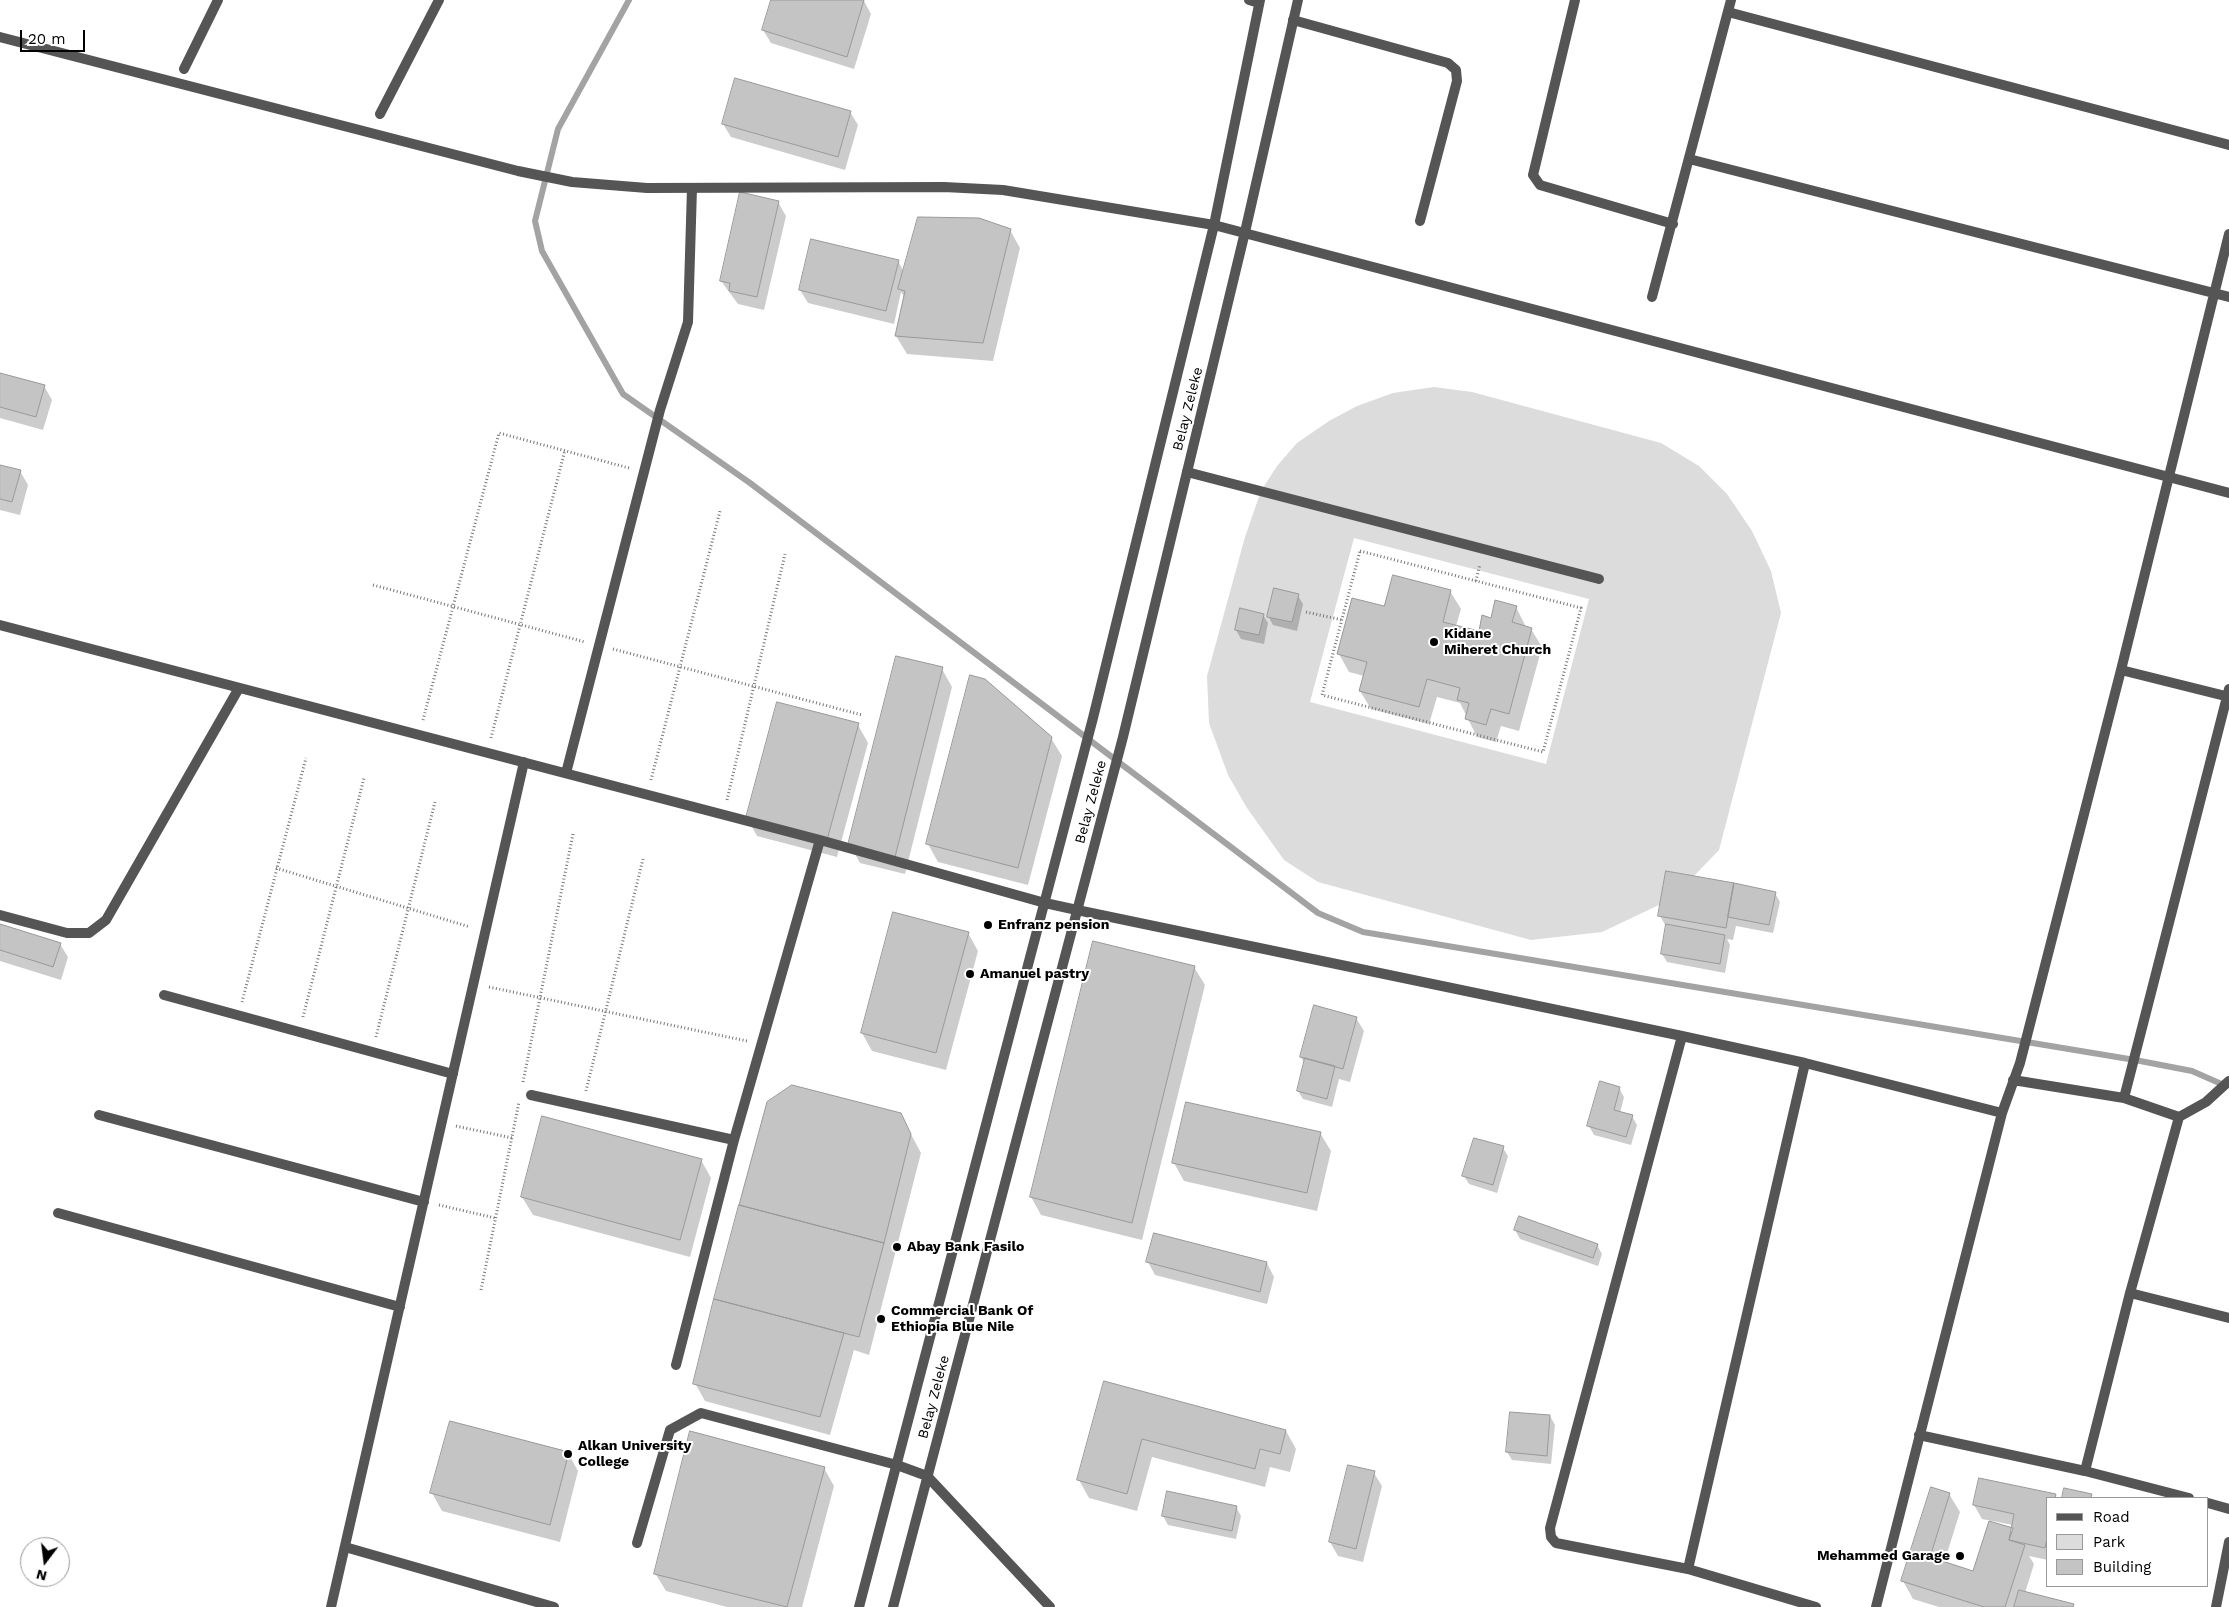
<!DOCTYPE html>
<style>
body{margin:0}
#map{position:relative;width:2229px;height:1607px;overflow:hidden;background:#fff;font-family:"Work Sans",sans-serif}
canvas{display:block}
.legend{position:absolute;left:2046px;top:1497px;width:162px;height:90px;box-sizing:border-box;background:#fff;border:1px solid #999;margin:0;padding:6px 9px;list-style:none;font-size:15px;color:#000}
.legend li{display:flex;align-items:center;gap:10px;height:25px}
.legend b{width:25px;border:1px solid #999}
.north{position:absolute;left:20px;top:1537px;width:50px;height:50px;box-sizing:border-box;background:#fff;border:1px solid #999;border-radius:50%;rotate:195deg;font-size:14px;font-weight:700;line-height:20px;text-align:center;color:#000}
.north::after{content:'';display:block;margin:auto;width:18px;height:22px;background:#000;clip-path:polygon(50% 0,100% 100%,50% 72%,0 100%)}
.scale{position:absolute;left:20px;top:30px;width:65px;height:22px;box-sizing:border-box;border:2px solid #000;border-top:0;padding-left:6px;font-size:15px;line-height:18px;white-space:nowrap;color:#000;-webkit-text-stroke:4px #fff;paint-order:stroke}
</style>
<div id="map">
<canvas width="2229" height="1607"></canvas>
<ul class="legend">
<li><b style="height:6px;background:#555"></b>Road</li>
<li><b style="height:14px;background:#dcdcdc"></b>Park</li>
<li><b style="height:14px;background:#c4c4c4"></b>Building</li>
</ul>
<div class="north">N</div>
<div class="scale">20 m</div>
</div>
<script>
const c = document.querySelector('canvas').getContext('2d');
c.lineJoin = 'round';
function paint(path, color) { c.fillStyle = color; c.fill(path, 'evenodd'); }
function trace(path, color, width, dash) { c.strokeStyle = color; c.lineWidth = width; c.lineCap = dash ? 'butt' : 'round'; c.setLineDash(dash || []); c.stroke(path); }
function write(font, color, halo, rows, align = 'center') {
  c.font = font + ' "Work Sans",sans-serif'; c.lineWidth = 4; c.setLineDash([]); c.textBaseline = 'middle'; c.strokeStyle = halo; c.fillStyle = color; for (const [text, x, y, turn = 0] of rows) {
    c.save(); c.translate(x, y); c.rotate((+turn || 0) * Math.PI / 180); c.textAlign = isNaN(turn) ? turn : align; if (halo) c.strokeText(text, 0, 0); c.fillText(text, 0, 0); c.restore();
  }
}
const green = new Path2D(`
 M1434,387L1472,392L1661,443L1699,466L1727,494L1752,531L1771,571L1781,613L1719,850L1694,876L1667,871L1661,904L1602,932L1531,940L1318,882L1284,860L1247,808L1228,775L1209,723L1207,676L1245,537L1261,491L1277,466L1297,443L1329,421L1357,406L1393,393ZM1354,538L1589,599L1546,764L1310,702Z`);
const shadow = new Path2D(`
 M773,0L864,1L871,14L854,69L771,43L763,30Z
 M850,112L858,125L845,170L731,137L723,124Z
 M778,202L786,216L764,310L738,304L721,281Z
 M1010,230L1020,248L993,361L907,354L896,336L905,298L901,292L894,324L808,303L800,290L898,261L904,272Z
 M0,374L44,386L52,400L43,430L0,418Z
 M0,466L20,471L28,485L20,515L0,510Z
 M1450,591L1461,609L1456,626L1479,632L1492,619L1516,607L1526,627L1531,629L1542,647L1519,731L1501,726L1496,742L1477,737L1460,703L1437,697L1429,724L1371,709L1360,691L1364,676L1349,672L1339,654L1385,608Z
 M1298,596L1303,604L1297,631L1273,625L1268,616Z
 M1263,615L1268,623L1264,644L1241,639L1236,630Z
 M942,669L952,687L905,874L860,863L850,845Z
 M858,725L868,743L837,857L757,836L747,818Z
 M1051,738L1062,756L1028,885L938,862L928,844Z
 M1734,884L1775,893L1780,902L1773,933L1736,926L1733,940L1727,939L1730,945L1725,973L1667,962L1662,954L1667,928L1660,916Z
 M0,925L60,944L68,957L61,980L0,961Z
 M968,933L978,951L946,1070L872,1051L862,1033Z
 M1194,967L1205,985L1142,1240L1041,1215L1031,1197Z
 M1356,1018L1364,1031L1350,1082L1339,1079L1332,1107L1303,1099L1298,1091L1305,1064L1301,1057Z
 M1619,1088L1624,1097L1620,1113L1632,1116L1637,1125L1631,1145L1594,1135L1589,1126Z
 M900,1114L921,1153L869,1355L854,1350L830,1435L705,1401L695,1383Z
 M1320,1133L1331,1151L1317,1211L1184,1181L1174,1163Z
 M1503,1148L1508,1156L1497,1193L1469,1184L1464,1176Z
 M701,1160L711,1178L690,1257L533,1215L522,1197Z
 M1515,1230L1597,1245L1602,1254L1598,1266L1520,1239Z
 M1148,1262L1267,1263L1274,1277L1267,1304L1155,1275Z
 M1105,1383L1286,1431L1296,1449L1290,1472L1270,1467L1265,1487L1152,1457L1137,1511L1089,1498L1079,1480Z
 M1550,1416L1555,1425L1551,1464L1512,1460L1507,1452Z
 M568,1453L578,1471L560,1542L442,1511L432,1493Z
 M824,1468L834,1486L802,1607H727L666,1591L655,1573Z
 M1374,1473L1382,1486L1363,1562L1338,1556L1330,1542Z
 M1980,1479L2055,1495L2057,1498H2048V1560L2029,1556L2034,1564L2025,1593L2074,1607H1939L1913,1599L1903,1581L1949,1494L1960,1512L1944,1563L1974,1573L2013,1530V1525L1982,1519L1974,1505Z
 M1168,1493L1236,1507L1241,1516L1236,1539L1168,1525L1163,1516Z`);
const stream = new Path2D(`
 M629,0L558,129L535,221L542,251L623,394L750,483L1318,913L1363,932L2135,1060L2192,1071L2226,1086`);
const building = new Path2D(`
 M771,0H864L847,57L762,30Z
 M735,78L851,111L838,157L722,124Z
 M740,192L779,201L757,297L729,291L730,283L720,281Z
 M918,217L979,218L1011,229L983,343L895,336L905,291L898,289Z
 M811,239L899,260L886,311L799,290Z
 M0,373L45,385L36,417L0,407Z
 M0,465L21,470L12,502L0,499Z
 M1393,575L1451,590L1443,622L1479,631L1482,615L1491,618L1495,600L1517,606L1512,622L1532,628L1509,714L1491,709L1486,725L1465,719L1469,703L1457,700L1460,688L1427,679L1419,707L1359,691L1367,662L1337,654L1352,598L1384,606Z
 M1274,588L1299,594L1292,622L1267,617Z
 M1240,608L1264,614L1259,635L1235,630Z
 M896,656L943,667L895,857L848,845Z
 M970,675L985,679L1052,737L1018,868L926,844Z
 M777,702L859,723L827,840L746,818Z
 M1666,871L1734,883L1726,928L1658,916Z
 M1734,883L1776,892L1769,925L1728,917Z
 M893,912L969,932L936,1053L861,1033Z
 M0,924L61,943L53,967L0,950Z
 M1666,924L1725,935L1720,964L1661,954Z
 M1093,941L1195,966L1132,1223L1030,1197Z
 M1314,1005L1357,1017L1343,1069L1300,1057Z
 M1305,1058L1335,1066L1327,1099L1297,1091Z
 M1600,1081L1620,1087L1614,1110L1633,1115L1626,1137L1587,1126Z
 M792,1085L901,1113L911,1134L884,1243L739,1205L767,1102Z
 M1186,1102L1321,1132L1307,1193L1172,1163Z
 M542,1116L702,1159L680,1240L521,1197Z
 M1474,1138L1504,1146L1493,1185L1462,1176Z
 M739,1205L884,1243L859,1337L714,1299Z
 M1519,1216L1598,1244L1593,1258L1514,1230Z
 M1154,1233L1267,1262L1260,1292L1146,1262Z
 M714,1299L844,1333L820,1417L693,1384Z
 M1104,1381L1286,1430L1280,1454L1260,1449L1255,1469L1142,1439L1127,1494L1077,1480Z
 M1510,1412L1550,1415L1547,1456L1506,1452Z
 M450,1421L569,1452L550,1525L430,1493Z
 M690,1431L825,1467L787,1607L654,1574Z
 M1348,1465L1375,1471L1356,1549L1329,1542Z
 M1979,1478L2056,1494L2055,1498H2048V1533L2045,1548L2009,1540L2014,1514L1973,1505Z
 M1931,1487L1950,1493L1930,1557L1973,1571L1989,1521L2013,1528L2009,1540L2025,1545L2005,1607H1984L1901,1581Z
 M2064,1488L2092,1494L2091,1498H2062Z
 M1167,1491L1237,1506L1232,1531L1162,1516Z
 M2019,1590L2074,1604L2073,1607H2014Z`);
const path = new Path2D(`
 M1360,551L1581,608L1543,752L1322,695Z
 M1476,581L1480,564
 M373,585L585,642
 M1306,612L1342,620
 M613,649L862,715
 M423,720L499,433L629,468
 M491,738L565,450
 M651,780L720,511
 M727,800L785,554
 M276,868L470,927
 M489,987L747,1041
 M242,1002L306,758
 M303,1017L364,778
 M376,1037L435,802
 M523,1082L573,834
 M586,1091L643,859
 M456,1126L512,1138
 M439,1205L495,1218
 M481,1290L519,1102`);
const service = new Path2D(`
 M1187,472L1599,579
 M637,1543L670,1430L701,1413L897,1465`);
const minor = new Path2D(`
 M1249,0L1259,3
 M1575,0L1533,175L1540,185L1673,224
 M1728,12L2229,145
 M1293,20L1448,63L1456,70L1457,81L1420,221
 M184,69L218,0
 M380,114L439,0
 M1689,159L2229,297
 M1652,297L1731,0
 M0,625L820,840L1045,903
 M2121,670L2229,697
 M566,773L660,410L688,322L692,188
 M1077,910L1682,1036L1805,1063L2002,1113
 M0,915L67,933H89L106,920L239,688
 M164,995L453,1074
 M1682,1036L1550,1528L1551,1537L1556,1543L1688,1569L1816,1607
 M2013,1080L2124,1098L2179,1117
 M531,1095L734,1140
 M2124,1098L2229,689
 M99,1115L424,1202
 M58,1213L400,1307
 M2130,1293L2229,1318
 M676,1365L734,1140L820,840
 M1919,1435L2085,1471L2189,1498
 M2085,1471L2130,1293L2179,1117L2206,1102L2229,1081
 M927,1476L1050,1607
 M2208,1503L2229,1509
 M345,1547L554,1607
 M1688,1569L1805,1063
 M331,1607L524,762
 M1876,1607L2002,1113L2020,1063L2121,670L2229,234
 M2216,1607L2229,1542`);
const tertiary = new Path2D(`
 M0,37L518,171L572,182L647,188L944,187L1003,190L1214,225L2229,493
 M1045,903L1077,910
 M897,1465L927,1476
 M859,1607L1093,718L1214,225L1260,0
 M893,1607L1123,737L1245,232L1298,0`);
const markers = [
 [1434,642,5,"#000"],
 [988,925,5,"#000"],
 [970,974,5,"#000"],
 [897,1247,5,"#000"],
 [881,1319,5,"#000"],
 [568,1454,5,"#000"],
 [1960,1556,5,"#000"]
];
const streetNames = [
 ["Belay Zeleke",1188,409,-76],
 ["Belay Zeleke",1091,802,-75],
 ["Belay Zeleke",934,1397,-75]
];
const poiNames = [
 ["Kidane",1444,634],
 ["Miheret Church",1444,650],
 ["Enfranz pension",998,925],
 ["Amanuel pastry",980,974],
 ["Abay Bank Fasilo",907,1247],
 ["Commercial Bank Of",891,1311],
 ["Ethiopia Blue Nile",891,1327],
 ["Alkan University",578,1446],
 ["College",578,1462],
 ["Mehammed Garage",1950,1556,"right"]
];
paint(green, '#dcdcdc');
paint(shadow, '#0003');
trace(stream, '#a3a3a3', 6);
paint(building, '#c4c4c4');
trace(building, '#999', 1);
trace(path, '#777', 3, [1, 2.5]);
trace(service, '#555', 10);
trace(minor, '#555', 10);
trace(tertiary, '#555', 10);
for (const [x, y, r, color] of markers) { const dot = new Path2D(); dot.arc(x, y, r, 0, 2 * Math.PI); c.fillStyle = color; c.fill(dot); trace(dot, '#fff', 2); }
write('14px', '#000', '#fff', streetNames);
write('bold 14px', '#000', '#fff', poiNames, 'left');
</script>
